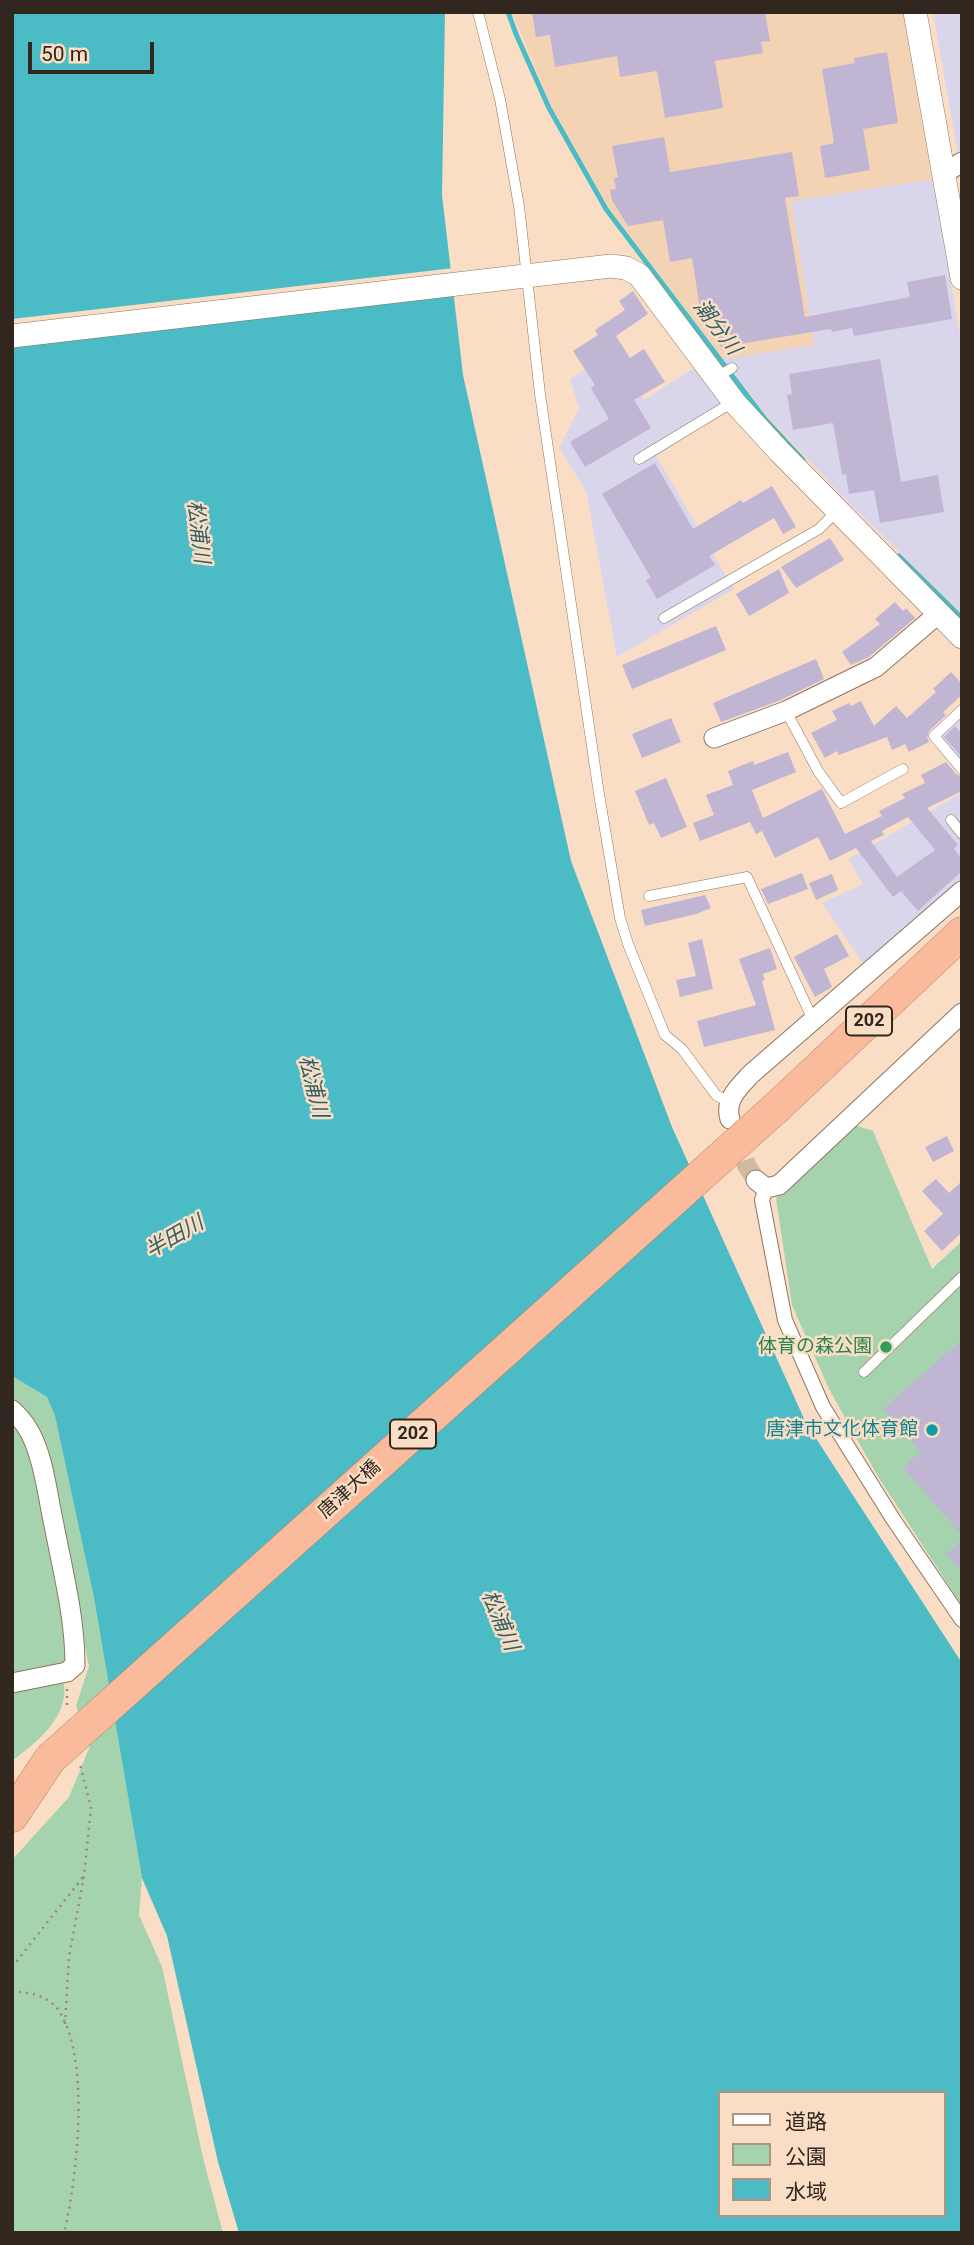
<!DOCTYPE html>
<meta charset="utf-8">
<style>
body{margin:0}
#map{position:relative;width:974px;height:2245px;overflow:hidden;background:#faddc5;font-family:Roboto,"Noto Sans JP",sans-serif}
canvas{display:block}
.frame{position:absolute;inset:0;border:14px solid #32271e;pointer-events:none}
.legend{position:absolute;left:718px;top:2091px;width:228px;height:126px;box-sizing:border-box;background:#faddc5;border:2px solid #aa9482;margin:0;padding:9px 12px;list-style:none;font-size:21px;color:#32271e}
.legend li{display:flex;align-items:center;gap:14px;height:35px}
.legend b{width:35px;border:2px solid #aa9482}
.scale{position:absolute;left:28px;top:42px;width:126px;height:32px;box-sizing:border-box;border:4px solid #32271e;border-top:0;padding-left:9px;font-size:21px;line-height:24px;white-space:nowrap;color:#32271e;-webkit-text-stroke:5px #faddc5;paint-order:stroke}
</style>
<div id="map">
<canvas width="974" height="2245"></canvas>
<div class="frame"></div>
<ul class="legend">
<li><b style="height:9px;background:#fff"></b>道路</li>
<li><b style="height:19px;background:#a4d3ad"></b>公園</li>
<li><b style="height:19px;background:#4bbbc5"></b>水域</li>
</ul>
<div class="scale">50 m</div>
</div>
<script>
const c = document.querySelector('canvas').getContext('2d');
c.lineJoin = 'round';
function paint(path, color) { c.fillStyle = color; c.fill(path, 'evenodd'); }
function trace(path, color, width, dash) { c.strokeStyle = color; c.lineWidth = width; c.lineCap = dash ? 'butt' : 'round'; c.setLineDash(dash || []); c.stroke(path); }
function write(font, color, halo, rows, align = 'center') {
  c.font = font + ' Roboto,"Noto Sans JP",sans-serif'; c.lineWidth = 5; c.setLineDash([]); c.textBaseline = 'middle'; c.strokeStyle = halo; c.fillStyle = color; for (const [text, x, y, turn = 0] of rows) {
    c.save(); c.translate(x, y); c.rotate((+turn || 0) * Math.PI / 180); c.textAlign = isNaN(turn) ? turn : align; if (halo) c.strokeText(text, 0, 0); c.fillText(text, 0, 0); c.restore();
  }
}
const commercial = new Path2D(`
 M933,12H962V177Z
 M932,179L962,345V613L847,501L767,416L723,359L814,344L791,201Z
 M611,354L644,400L694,368L727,411L656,456L734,589L617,657L586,491L559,448L579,408L570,379Z
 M962,714V762L938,735Z
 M962,793V882L865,966L822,903L863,884L848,859Z`);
const built = new Path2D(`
 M512,12H903L932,179L791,201L814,345L723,359L608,206L552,107Z`);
const green = new Path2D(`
 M854,1125L873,1131L932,1269L962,1241V1606L877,1475L829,1389L792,1305L776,1198Z
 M12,1376L47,1397L55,1416L94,1598L142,1878L139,1915L162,1967L203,2158L223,2233H12V1860L69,1797L90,1746L76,1706L89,1666L48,1464L12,1403Z
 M12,1417L30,1441L71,1662L61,1673C76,1711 39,1741 12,1761Z`);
const water = new Path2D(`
 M12,12H445L442,195L463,375L571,861L672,1127L806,1423L962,1663V2233H239L218,2162L167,1936L142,1878L94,1598L55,1416L47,1397L12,1376ZM720,2093H944V2215H720Z`);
const pier = new Path2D(`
 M454,268L457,293L12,345V319Z`);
const stream = new Path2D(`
 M508,12L516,34L549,108L606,209L765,419L803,460
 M899,556L962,618`);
const building = new Path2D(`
 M532,12H765L770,41L761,42L763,53L715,61L723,108L665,118L657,71L620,77L617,56L555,67L550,35L536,37Z
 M887,52L898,123L863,129L870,170L825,178L820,146L834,143L822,69L855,63L854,58Z
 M664,137L670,172L792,152L799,196L785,198L805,317L910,297L907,282L945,275L952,319L854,336L852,328L832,332L831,329L720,347L715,319L702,321L692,258L670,262L663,220L628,226L612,200L610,190L616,189L614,178L618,177L612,146Z
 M633,291L648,314L616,336L630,358L644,349L665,382L634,400L651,428L585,467L570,442L609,419L591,388L595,385L573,351L598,335L595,330L625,310L619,301Z
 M880,359L901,482L938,475L944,512L880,523L874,490L849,494L846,474L842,475L833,423L793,430L787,395L792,394L789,374Z
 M655,463L693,529L741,500L743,503L772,486L796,527L783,534L774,518L709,556L715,565L657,599L646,580L651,578L602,494Z
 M830,538L844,560L796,588L781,567Z
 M779,569L789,593L749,616L736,594Z
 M895,602L903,611L906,608L915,618L869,657L851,665L842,652L880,624L875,619Z
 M716,626L726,650L632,689L622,665Z
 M816,659L824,679L781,700L721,722L713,703Z
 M951,672L962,684V695L943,712L946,715L929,731L927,737L929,742L909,752L905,744L892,750L887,737L839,755L837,751L825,758L811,733L837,720L832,711L849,703L851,706L861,701L874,726L896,706L907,718L936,692L933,689Z
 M671,718L681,742L642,758L632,734Z
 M955,726L962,734V757L944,737Z
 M788,752L796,772L752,790L763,818L822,789L845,834L882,816L879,811L905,798L902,794L925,783L921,775L946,762L956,774L962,776V791L927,808L958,845L954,849L962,859V871L918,911L901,891L893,897L856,848L830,861L818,837L775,858L762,831L756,834L750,822L700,841L693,823L714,815L706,795L733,785L728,771L753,761L754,765ZM908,817L935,850L897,877L871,841L884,835L882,831Z
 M666,778L687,827L661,838L654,823L649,825L635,791Z
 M802,873L808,889L768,904L761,889Z
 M832,874L838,890L816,900L809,883Z
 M705,895L711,908L696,914L645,926L641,910Z
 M837,934L849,956L824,969L832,987L815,997L794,957Z
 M702,939L713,989L680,997L676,980L696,976L688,943Z
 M770,948L777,969L763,974L765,980L762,981L775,1030L704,1047L697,1021L756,1005L739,959Z
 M947,1136L954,1151L933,1162L925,1147Z
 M936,1179L949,1193L962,1181V1232L942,1251L924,1231L943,1214L922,1191Z
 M962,1340V1535L903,1468L921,1452L883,1409Z
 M962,1540V1571L946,1554Z`);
const minorTunnel = new Path2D(`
 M735,1133L747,1166L756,1180`);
const path = new Path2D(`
 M67,1689V1710
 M12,1967L84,1876
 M12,1992C26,1991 47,1996 56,2007C92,2051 77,2180 64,2233
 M65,2024L69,1957L84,1876L91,1808L80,1764`);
const service = new Path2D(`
 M478,12L500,99L519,206L540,394L599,794L620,918L628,944L665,1035L682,1049L716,1095L729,1102
 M715,378L732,368
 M639,459L733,402
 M664,618L819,529L837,511
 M962,710L934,736L962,769
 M786,711L818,771L841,803L903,769
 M951,820L962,834
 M649,896L747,877L813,1020
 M864,1372L962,1277`);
const pedestrian = new Path2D(`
 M766,1188L762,1200L785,1320L823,1407L893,1519L962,1620`);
const minor = new Path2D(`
 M943,174L962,162
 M714,738L786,711L876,667L938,614
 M730,1119C724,1100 739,1087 751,1074L962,891
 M756,1180L766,1188L779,1185L962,1013
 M12,1410C21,1418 29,1429 34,1441C45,1467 48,1498 54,1525C63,1572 75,1618 75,1665L67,1672L12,1683`);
const tertiary = new Path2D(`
 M915,12L962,278
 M12,336L611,266L626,268L639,275L734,402L779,451L962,637`);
const trunk = new Path2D(`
 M776,1108L962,933
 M12,1816L50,1759`);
const trunkBridge = new Path2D(`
 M50,1759L776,1108`);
const markers = [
 [886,1347,7,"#2e9e5b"],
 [932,1430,7,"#0f9aa8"]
];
const shields = [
 [869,1021,46],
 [413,1434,46]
];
const shieldNames = [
 ["202",869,1021],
 ["202",413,1434]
];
const leisureNames = [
 ["体育の森公園",872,1347]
];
const cultureNames = [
 ["唐津市文化体育館",918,1430]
];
const streetNames = [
 ["唐津大橋",350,1490,-42]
];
const waterNames = [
 ["潮分川",716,328,53],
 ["松浦川",197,532,83],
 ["松浦川",312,1087,76],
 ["半田川",175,1238,-30],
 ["松浦川",499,1621,67]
];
paint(commercial, '#d9d6ec');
paint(built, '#f4d2b4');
paint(green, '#a4d3ad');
paint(water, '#4bbbc5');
paint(pier, '#faddc5');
trace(stream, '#4bbbc5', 5);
paint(building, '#c1b5d4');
trace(minorTunnel, '#d2b9a4', 19, [19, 10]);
trace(service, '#8e755f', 11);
trace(pedestrian, '#8e755f', 16);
trace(minor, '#8e755f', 21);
trace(tertiary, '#8e755f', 24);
trace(trunk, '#b37c60', 33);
trace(path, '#9c8877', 2.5, [2, 5]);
trace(service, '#fff', 10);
trace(pedestrian, '#fff', 14);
trace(minor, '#fff', 19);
trace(tertiary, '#fff', 23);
trace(trunk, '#faba9c', 32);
trace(trunkBridge, '#b37c60', 33, []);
trace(trunkBridge, '#faba9c', 32);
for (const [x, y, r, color] of markers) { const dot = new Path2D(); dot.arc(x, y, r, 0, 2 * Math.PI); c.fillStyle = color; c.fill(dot); trace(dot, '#faddc5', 2.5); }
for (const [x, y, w] of shields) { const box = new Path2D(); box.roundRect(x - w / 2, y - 14.5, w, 29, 5); c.fillStyle = '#faddc5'; c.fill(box); trace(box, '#32271e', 2); }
write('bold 18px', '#32271e', null, shieldNames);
write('19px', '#27864d', '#faddc5', leisureNames, 'right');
write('19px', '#0d838f', '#faddc5', cultureNames, 'right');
write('19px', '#32271e', '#faddc5', streetNames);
write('italic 21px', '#306064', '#faddc5', waterNames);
</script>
